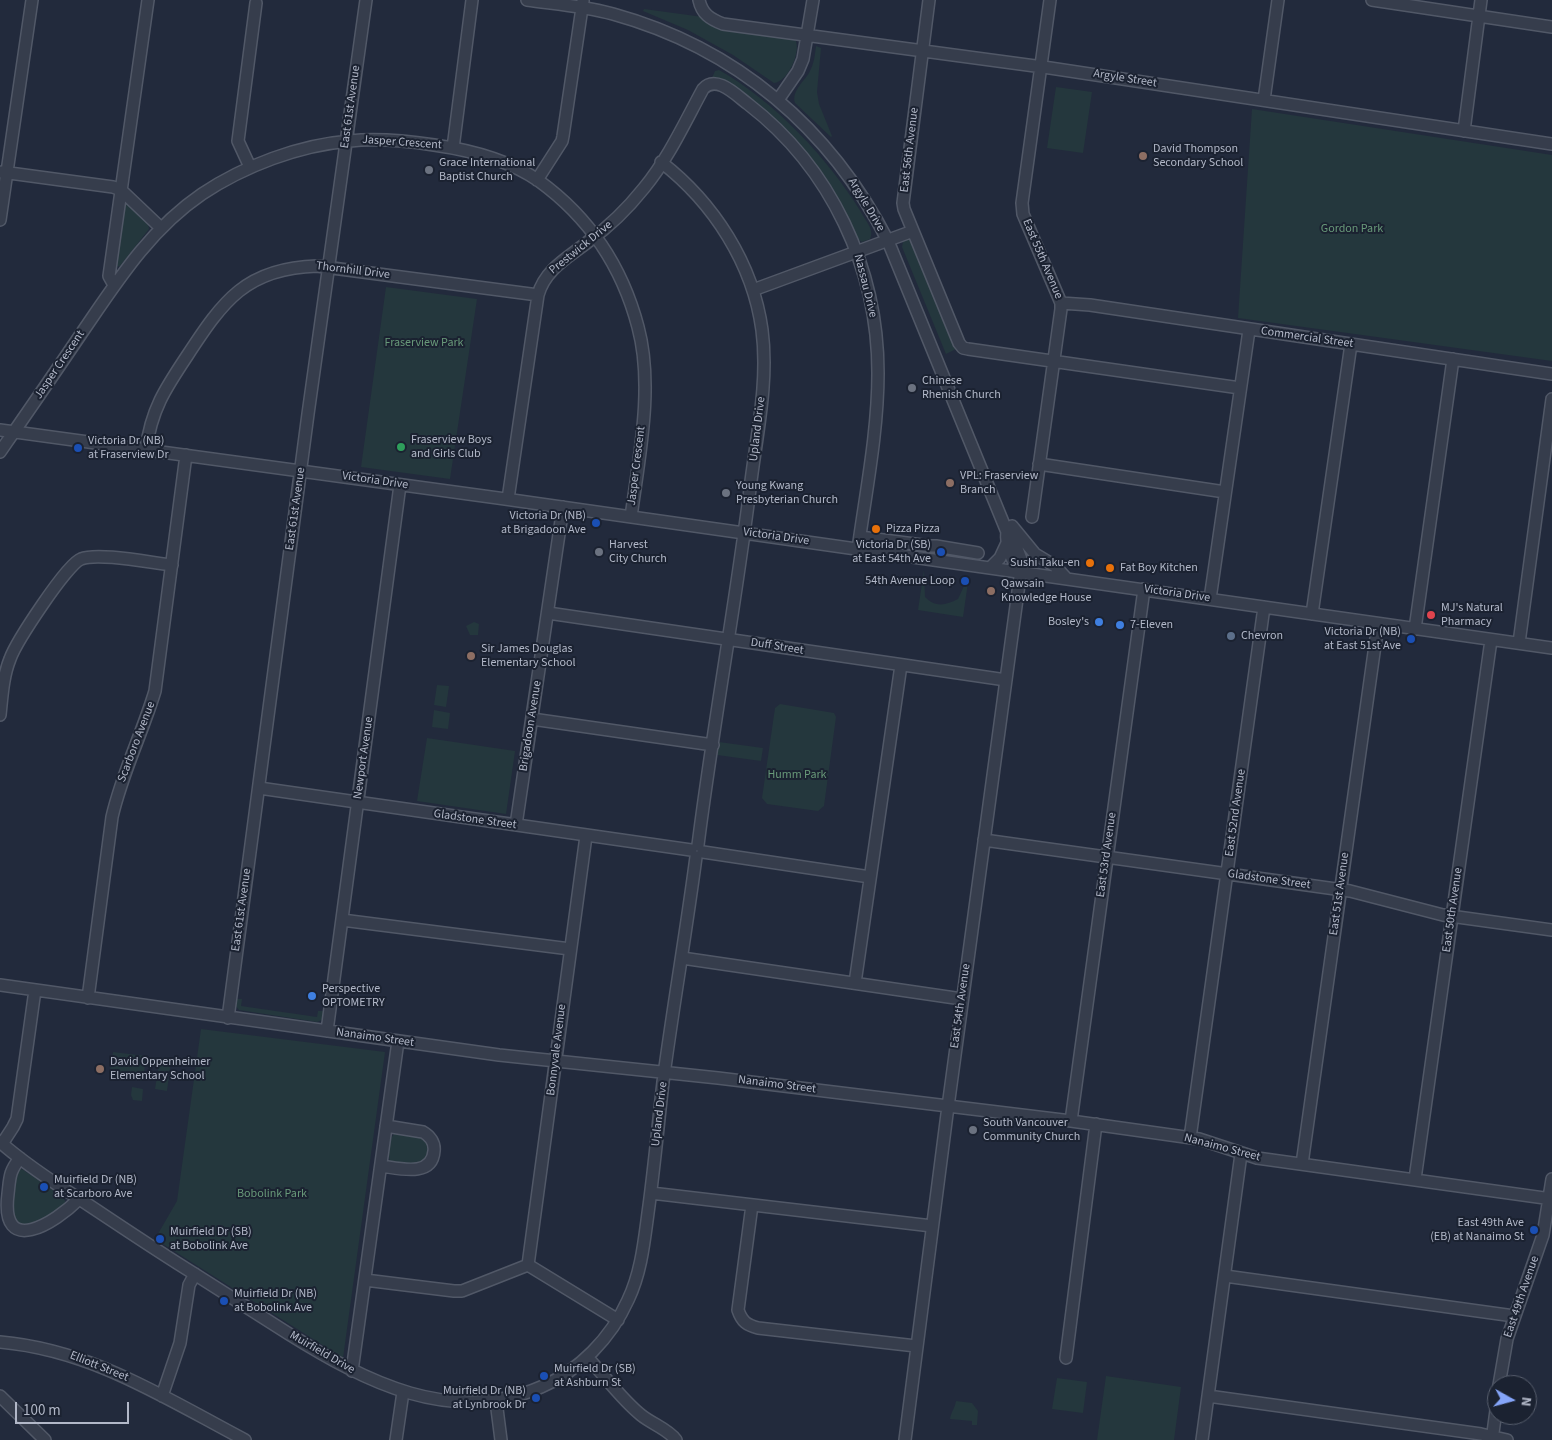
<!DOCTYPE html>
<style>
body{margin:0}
#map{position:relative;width:1552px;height:1440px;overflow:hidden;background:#222a3c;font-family:"Source Sans 3",sans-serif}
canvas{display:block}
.north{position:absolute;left:1487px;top:1375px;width:50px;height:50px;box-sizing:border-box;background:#1b2231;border:1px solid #575e6d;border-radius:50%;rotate:97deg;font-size:14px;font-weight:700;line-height:20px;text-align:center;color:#b2b8c8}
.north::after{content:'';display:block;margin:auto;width:18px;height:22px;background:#85a5f9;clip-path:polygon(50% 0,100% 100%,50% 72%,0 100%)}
.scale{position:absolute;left:15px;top:1402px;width:114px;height:22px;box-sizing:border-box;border:2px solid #b2b8c8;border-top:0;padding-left:6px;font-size:15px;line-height:18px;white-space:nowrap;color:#b2b8c8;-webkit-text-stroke:4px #1b2231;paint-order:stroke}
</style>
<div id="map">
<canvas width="1552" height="1440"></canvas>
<div class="north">N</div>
<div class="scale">100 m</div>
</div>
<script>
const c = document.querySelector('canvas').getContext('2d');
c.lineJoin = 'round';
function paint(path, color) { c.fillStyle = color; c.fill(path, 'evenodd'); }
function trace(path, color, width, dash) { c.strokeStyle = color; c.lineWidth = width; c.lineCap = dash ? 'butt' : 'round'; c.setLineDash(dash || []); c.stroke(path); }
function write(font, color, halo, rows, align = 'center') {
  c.font = font + ' "Source Sans 3",sans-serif'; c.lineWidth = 4; c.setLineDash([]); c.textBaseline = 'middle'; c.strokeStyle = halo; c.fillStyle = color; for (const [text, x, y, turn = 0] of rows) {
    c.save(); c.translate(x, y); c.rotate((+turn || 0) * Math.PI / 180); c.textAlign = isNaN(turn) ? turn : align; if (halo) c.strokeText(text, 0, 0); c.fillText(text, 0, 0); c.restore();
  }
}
const green = new Path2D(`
 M644,9L703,17L795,39C802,51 788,82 774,83L733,55L688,30L643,11Z
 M816,46L821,48L817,92L819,104L832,136L831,137L795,103C791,91 805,81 810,71C814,63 815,55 816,46Z
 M719,70C774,101 828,158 861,212C865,220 875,230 870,239L862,242L857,239L813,164L712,78L715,71Z
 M1056,87L1092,92L1083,153L1047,148Z
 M1252,109L1552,155V361L1238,318Z
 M126,202L148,223L149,229L120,266L116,267L115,266L125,203Z
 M907,239L911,240L958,348L946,354L902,247L903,242Z
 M386,287L477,299L450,479L361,467Z
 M924,570L925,597C936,608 946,605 958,599L969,575L963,617L918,610Z
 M474,622L479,624L478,635H470L466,626Z
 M437,685L449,686L446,707L434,705Z
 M780,704L834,713L836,717L824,806L818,811L767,804L762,798L775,708Z
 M434,710L450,713L448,729L432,727Z
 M427,738L515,751L506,814L417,801Z
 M719,742L763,748L761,761L717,755Z
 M235,999H242L241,1006L317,1017L318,1011H324V1018L322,1020L317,1022L239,1010L234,1004Z
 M201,1029L385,1052L343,1358L155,1239L177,1201Z
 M113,1052L146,1056L143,1081L109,1077Z
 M160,1058L171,1060L167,1091L155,1089Z
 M132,1087L143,1089L142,1101L133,1100L131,1095Z
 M396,1132L424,1137L430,1151L424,1162L414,1165L390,1161C387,1152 389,1137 396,1132Z
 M22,1169L63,1197L65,1201V1206C49,1216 36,1231 17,1222L10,1207L17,1170Z
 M1106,1376L1181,1387L1174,1440H1097Z
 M1057,1378L1087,1382L1083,1413L1052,1409Z
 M956,1401L972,1403L978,1411L977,1425H972V1421L950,1419C951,1412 955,1408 956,1401Z`);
const minor = new Path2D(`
 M527,0C556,4 585,6 613,14C736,48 830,128 888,241L1007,532L1013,538L1022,562L947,1114L905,1440
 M699,0C702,14 710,19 723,24L1050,68L1552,144
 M929,0L903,203L904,209L959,343L963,348L968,349L1240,388
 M1372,0L1552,27
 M778,100L798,71L803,59L813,0
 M1264,100L1278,0
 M1464,131L1481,0
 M453,148L472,0
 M661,162C714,203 753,264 762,330C769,383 756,437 750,489C735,608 713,726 698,845
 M250,167L238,141L256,3
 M2,172L113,187L121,190L161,228
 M537,180L562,141L563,136L583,1
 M0,220L32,0
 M114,285L109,276L148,0
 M753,290L913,231
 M1061,303L1090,305L1552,374
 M0,430L498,498L1552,648
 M146,450C151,410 165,389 187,356C223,301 246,268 317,266L538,295
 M0,452C27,413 54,374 81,334C116,283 149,230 202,194C244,166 299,145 350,141C378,138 407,141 434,145C470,150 509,160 539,181C590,218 622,266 638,327C654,386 639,457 631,517
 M1039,464L1225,492
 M508,499L538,295C545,269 569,257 589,241C610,226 628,208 644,188C668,159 685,122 703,89C716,74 736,95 748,104C831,168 878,268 878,373C878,431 866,491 858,549
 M1032,517L1061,309V303L1023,214L1022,203L1050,0
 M1012,526L1035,554L1055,566L1066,578
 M1007,532C1005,547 1012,560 1020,572
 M860,537L930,546H936L978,553
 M990,568L1000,558L1007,543
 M1210,599L1249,330
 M548,613L1006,680
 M1312,614L1351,344
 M1415,629L1453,359
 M1519,643L1552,399
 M0,715C2,696 3,676 10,659C16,642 67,564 81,559C98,552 152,563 172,565
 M532,719L713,745
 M259,788L691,850
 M516,825L563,507
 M984,840L1350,891L1443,915L1552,930
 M703,852L870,877
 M342,920L570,949
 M682,958L962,999
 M855,983L901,665
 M0,985L499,1055L718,1078L1071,1121L1199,1139L1257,1158L1552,1199
 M88,998L112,817C122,773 142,734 155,691L186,455
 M228,1018L308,414L366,0
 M327,1031L400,485
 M1071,1121L1144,589
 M1190,1138L1264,607
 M0,1142C24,1163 51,1181 78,1198C116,1223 154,1249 193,1273C225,1293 257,1314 289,1334C366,1382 451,1426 541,1387C579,1371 611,1338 628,1300C641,1273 644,1243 648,1213C654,1170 658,1126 663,1082C673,1007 686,933 696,857
 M2,1144L13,1127L17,1119L35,990
 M20,1158C9,1172 10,1177 8,1194C0,1258 55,1223 79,1199
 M1302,1164L1378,624
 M381,1166C398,1168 432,1178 434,1151C435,1143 430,1136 423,1132L386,1126
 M1415,1179L1491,640
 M651,1193L932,1226
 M752,1205L738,1310C742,1322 747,1325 758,1328L916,1346
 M528,1265L586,836
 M1225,1276L1514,1316
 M365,1280L454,1291H462L528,1265L618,1320
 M0,1342C92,1350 165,1398 245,1440
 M587,1357C605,1376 621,1399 641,1415C652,1424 668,1429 676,1440
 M1066,1358L1096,1124
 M352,1371L398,1041
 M1499,1385L1507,1339L1543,1235L1552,1179
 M0,1396L45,1440
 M162,1396L180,1343L189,1285L195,1274
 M1208,1396L1481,1434L1507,1440
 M496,1401L501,1440
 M396,1440L403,1392
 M1202,1440L1241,1154
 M1492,1440L1497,1403`);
const markers = [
 [1143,156,5,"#8d6e63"],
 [429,170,5,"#6b7280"],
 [912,388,5,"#6b7280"],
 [401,447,5,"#2e9e5b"],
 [78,448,5,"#1a4fb4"],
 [950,483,5,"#8d6e63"],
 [726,493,5,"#6b7280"],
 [596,523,5,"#1a4fb4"],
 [876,529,5,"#e8710a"],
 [599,552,5,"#6b7280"],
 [941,552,5,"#1a4fb4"],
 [1090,563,5,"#e8710a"],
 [1110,568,5,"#e8710a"],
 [965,581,5,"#1a4fb4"],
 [991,591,5,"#8d6e63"],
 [1431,615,5,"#e0444e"],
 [1099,622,5,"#3f7fe0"],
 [1120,625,5,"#3f7fe0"],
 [1231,636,5,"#5c6f8a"],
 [1411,639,5,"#1a4fb4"],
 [471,656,5,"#8d6e63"],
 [312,996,5,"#3f7fe0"],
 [100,1069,5,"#8d6e63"],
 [973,1130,5,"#6b7280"],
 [44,1187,5,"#1a4fb4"],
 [1534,1230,5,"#1a4fb4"],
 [160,1239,5,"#1a4fb4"],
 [224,1301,5,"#1a4fb4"],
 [544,1376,5,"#1a4fb4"],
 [536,1398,5,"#1a4fb4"]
];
const streetNames = [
 ["Argyle Street",1125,79,9],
 ["East 61st Avenue",351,107,-82],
 ["Jasper Crescent",402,143,4],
 ["East 56th Avenue",910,150,-83],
 ["Argyle Drive",866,205,59],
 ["Prestwick Drive",581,248,-39],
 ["East 55th Avenue",1042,259,67],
 ["Thornhill Drive",353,271,7],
 ["Nassau Drive",865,286,76],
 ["Commercial Street",1307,338,8],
 ["Jasper Crescent",60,365,-56],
 ["Upland Drive",758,429,-83],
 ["Jasper Crescent",637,466,-83],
 ["Victoria Drive",375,481,8],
 ["East 61st Avenue",296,509,-82],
 ["Victoria Drive",776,537,8],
 ["Victoria Drive",1177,594,8],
 ["Duff Street",777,647,9],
 ["Brigadoon Avenue",531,726,-81],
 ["Scarboro Avenue",137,742,-69],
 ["Newport Avenue",364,758,-82],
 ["East 52nd Avenue",1236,813,-82],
 ["Gladstone Street",475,820,8],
 ["East 53rd Avenue",1107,855,-82],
 ["Gladstone Street",1269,880,8],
 ["East 51st Avenue",1340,894,-82],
 ["East 61st Avenue",242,910,-82],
 ["East 50th Avenue",1453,910,-82],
 ["East 54th Avenue",961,1006,-82],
 ["Nanaimo Street",375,1038,8],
 ["Bonnyvale Avenue",557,1050,-83],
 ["Nanaimo Street",777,1085,7],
 ["Upland Drive",660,1114,-83],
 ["Nanaimo Street",1222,1148,15],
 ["East 49th Avenue",1522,1297,-71],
 ["Muirfield Drive",322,1353,30],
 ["Elliott Street",99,1367,22]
];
const poiNames = [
 ["David Thompson",1153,149],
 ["Secondary School",1153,163],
 ["Grace International",439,163],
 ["Baptist Church",439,177],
 ["Chinese",922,381],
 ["Rhenish Church",922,395],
 ["Fraserview Boys",411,440],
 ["and Girls Club",411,454],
 ["Victoria Dr (NB)",88,441],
 ["at Fraserview Dr",88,455],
 ["VPL: Fraserview",960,476],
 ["Branch",960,490],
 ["Young Kwang",736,486],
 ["Presbyterian Church",736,500],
 ["Victoria Dr (NB)",586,516,"right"],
 ["at Brigadoon Ave",586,530,"right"],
 ["Pizza Pizza",886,529],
 ["Harvest",609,545],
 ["City Church",609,559],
 ["Victoria Dr (SB)",931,545,"right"],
 ["at East 54th Ave",931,559,"right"],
 ["Sushi Taku-en",1080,563,"right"],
 ["Fat Boy Kitchen",1120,568],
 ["54th Avenue Loop",955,581,"right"],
 ["Qawsain",1001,584],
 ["Knowledge House",1001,598],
 ["MJ's Natural",1441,608],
 ["Pharmacy",1441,622],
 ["Bosley's",1089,622,"right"],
 ["7-Eleven",1130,625],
 ["Victoria Dr (NB)",1401,632,"right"],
 ["at East 51st Ave",1401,646,"right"],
 ["Chevron",1241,636],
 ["Sir James Douglas",481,649],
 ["Elementary School",481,663],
 ["Perspective",322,989],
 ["OPTOMETRY",322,1003],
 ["David Oppenheimer",110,1062],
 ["Elementary School",110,1076],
 ["South Vancouver",983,1123],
 ["Community Church",983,1137],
 ["Muirfield Dr (NB)",54,1180],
 ["at Scarboro Ave",54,1194],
 ["East 49th Ave",1524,1223,"right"],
 ["(EB) at Nanaimo St",1524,1237,"right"],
 ["Muirfield Dr (SB)",170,1232],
 ["at Bobolink Ave",170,1246],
 ["Muirfield Dr (NB)",234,1294],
 ["at Bobolink Ave",234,1308],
 ["Muirfield Dr (SB)",554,1369],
 ["at Ashburn St",554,1383],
 ["Muirfield Dr (NB)",526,1391,"right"],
 ["at Lynbrook Dr",526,1405,"right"]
];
const parkNames = [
 ["Gordon Park",1352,229],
 ["Fraserview Park",424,343],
 ["Humm Park",797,775],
 ["Bobolink Park",272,1194]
];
paint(green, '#24373d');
trace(minor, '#515867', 14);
trace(minor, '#363d4c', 11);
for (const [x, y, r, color] of markers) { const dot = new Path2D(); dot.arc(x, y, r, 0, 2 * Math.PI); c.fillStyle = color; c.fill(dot); trace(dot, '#1b2231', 2); }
write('12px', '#b2b8c8', '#1b2231', streetNames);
write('12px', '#b2b8c8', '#1b2231', poiNames, 'left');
write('12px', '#689979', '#1b2231', parkNames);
</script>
